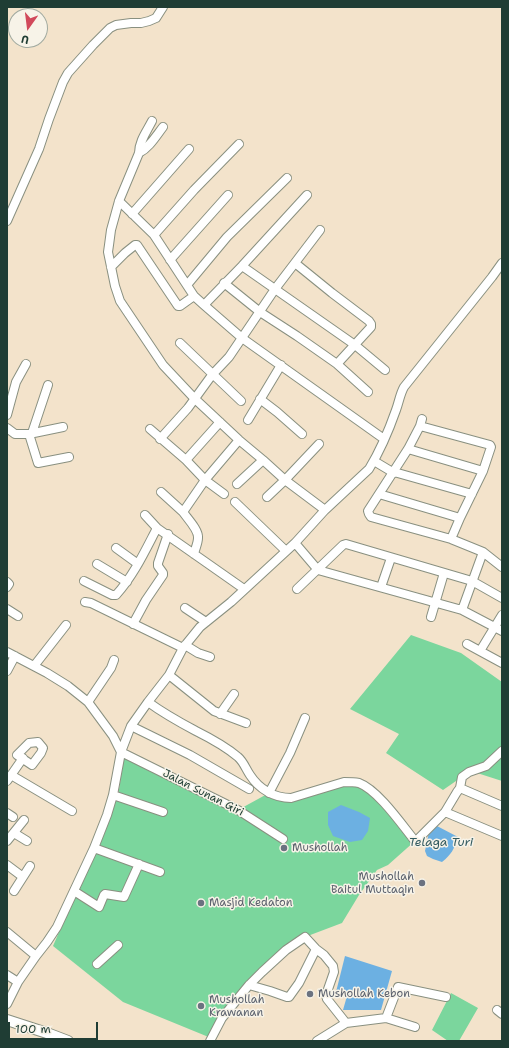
<!DOCTYPE html>
<style>
body{margin:0}
#map{position:relative;width:509px;height:1048px;overflow:hidden;background:#f3e3cb;font-family:"Shantell Sans",sans-serif}
canvas{display:block}
.frame{position:absolute;inset:0;border:8px solid #1f3d34;pointer-events:none}
.north{position:absolute;left:8px;top:8px;width:40px;height:40px;box-sizing:border-box;background:#f7f3e8;border:1px solid #a1aaa0;border-radius:50%;rotate:194deg;font-size:11px;font-weight:700;line-height:16px;text-align:center;color:#1f3d34}
.north::after{content:'';display:block;margin:auto;width:14px;height:18px;background:#d1495b;clip-path:polygon(50% 0,100% 100%,50% 72%,0 100%)}
.scale{position:absolute;left:8px;top:1022px;width:90px;height:18px;box-sizing:border-box;border:2px solid #1f3d34;border-top:0;padding-left:5px;font-size:12px;line-height:14px;white-space:nowrap;color:#1f3d34;-webkit-text-stroke:3px #f7f3e8;paint-order:stroke}
</style>
<div id="map">
<canvas width="509" height="1048"></canvas>
<div class="frame"></div>
<div class="north">U</div>
<div class="scale">100 m</div>
</div>
<script>
const c = document.querySelector('canvas').getContext('2d');
c.lineJoin = 'round';
function paint(path, color) { c.fillStyle = color; c.fill(path, 'evenodd'); }
function trace(path, color, width, dash) { c.strokeStyle = color; c.lineWidth = width; c.lineCap = dash ? 'butt' : 'round'; c.setLineDash(dash || []); c.stroke(path); }
function write(font, color, halo, rows, align = 'center') {
  c.font = font + ' "Shantell Sans",sans-serif'; c.lineWidth = 3; c.setLineDash([]); c.textBaseline = 'middle'; c.strokeStyle = halo; c.fillStyle = color; for (const [text, x, y, turn = 0] of rows) {
    c.save(); c.translate(x, y); c.rotate((+turn || 0) * Math.PI / 180); c.textAlign = isNaN(turn) ? turn : align; if (halo) c.strokeText(text, 0, 0); c.fillText(text, 0, 0); c.restore();
  }
}
const green = new Path2D(`
 M411,635L461,653L502,682V781L474,772H469L443,790L386,753L399,734L350,709Z
 M124,757L238,810L269,793L282,798L344,782L373,791L415,841L388,865L377,870L359,895L342,923L305,937L262,972L211,1038L123,1002L53,946L118,796Z
 M451,993L478,1008L459,1041H448L432,1030Z`);
const water = new Path2D(`
 M341,805L359,812L370,818L368,831L362,840L350,842L333,836L328,825V812Z
 M435,826H437L458,837V839C453,850 452,854 442,862L433,859L427,856L425,851L429,832Z
 M345,956L392,971L381,1010H343L347,996L336,992Z`);
const minor = new Path2D(`
 M152,121C147,131 139,141 139,153L119,201L111,230L109,245L108,252L115,286L120,301L163,365L194,398L239,440L263,460L285,480L325,510
 M139,153C149,148 156,136 163,127
 M119,201L154,235L194,296L204,305L242,338L384,439
 M132,214L189,149
 M7,221L39,149L49,119L63,82L68,73L93,45L110,28L116,25L131,23H141L149,21L156,18L163,7
 M154,235L194,190L239,144
 M170,260L228,195
 M295,263L332,293L369,321L371,324V327L337,364
 M242,266L355,345L385,370
 M111,267L125,253L135,245H137L178,306H180L194,296
 M224,283L260,312L297,336L337,364L368,392
 M187,285L227,237L287,178
 M204,305L242,266L307,195
 M180,343L241,401
 M260,399L277,412L302,434
 M7,415L16,382L26,364
 M422,419L420,426L408,449L368,511L369,514L371,517L451,539L483,552L502,567
 M248,420L281,365
 M420,426L490,445L491,447L483,471L460,518L451,539
 M7,428L15,434H29L63,427
 M150,429L186,460L205,480L224,494
 M32,433L48,385
 M29,434L38,463L69,457
 M160,439L188,408L212,375L229,357L275,289L320,230
 M408,449L483,471
 M186,460L220,422
 M374,461L394,473
 M394,472L472,494
 M237,484L263,460
 M161,492L183,512L205,480L239,440
 M379,494L460,518
 M267,497L285,480L319,444
 M235,502L286,551
 M183,512C187,518 199,530 198,538C198,543 195,549 194,554
 M145,515L157,528
 M295,543L318,570L462,610L502,631
 M116,548L138,564
 M97,564L127,582
 M84,581L112,595H116C134,575 145,551 157,528L244,589
 M7,582L9,584L7,587
 M381,587L391,558
 M297,589L343,545L346,544L472,581L502,598
 M85,602L91,603L183,648
 M185,608L206,622
 M7,609L18,616
 M462,610L483,552
 M431,617L444,573
 M133,624L146,600L163,575V573L158,566V563L168,534
 M467,644L502,663
 M185,645L198,653L210,657
 M480,651L502,615
 M7,652L47,673L68,686L88,702L113,736L121,752
 M34,666L66,625
 M7,671L15,656
 M169,675L214,711L246,723
 M88,702L111,668L114,660
 M148,702C163,713 179,722 196,731C210,738 225,746 238,757C243,761 246,769 250,775C259,789 274,798 291,798L344,782C349,782 354,782 359,783C378,790 402,825 415,841
 M220,714L234,694
 M131,726L190,755L249,789
 M38,742L43,748L41,753L32,765L17,755L29,743Z
 M121,752L238,810L283,839
 M11,775L72,811
 M7,781L23,758
 M460,788L502,806
 M269,793L290,753L305,718
 M113,795L163,812
 M445,812L502,836
 M7,813L13,817
 M14,833L27,841
 M419,838L445,812L457,792L460,788L462,777L469,772L486,766L502,751
 M7,841L24,820
 M94,848L160,872
 M7,865L23,877
 M14,891L30,866
 M74,891L99,907L104,895L105,894L124,897L139,864
 M7,932L36,956
 M97,964L118,945
 M7,975L18,982
 M249,985L270,991L287,997H289L299,983L316,949
 M7,1004L18,982L36,956L47,942L57,927L94,848L107,815L113,795L121,752L131,726L148,702L169,675L183,648L200,627L231,602L295,543L325,510L369,469C380,451 389,430 396,410C399,402 400,394 404,387L492,277L502,263
 M497,1010L502,1014
 M386,1018L415,1027
 M210,1041L222,1018L249,985L262,972L286,950L305,937L316,949L324,955L333,966L334,972L326,995L327,999L346,1023
 M317,1041L346,1023L386,1018L398,987L446,997`);
const major = new Path2D(`
 M7,1020L47,1033L68,1041`);
const markers = [
 [284,848,4,"#6b7280"],
 [422,883,4,"#6b7280"],
 [201,903,4,"#6b7280"],
 [310,994,4,"#6b7280"],
 [201,1006,4,"#6b7280"]
];
const streetNames = [
 ["Jalan Sunan Giri",203,793,27]
];
const worshipNames = [
 ["Mushollah",292,848],
 ["Mushollah",414,877,"right"],
 ["Baitul Muttaqin",414,890,"right"],
 ["Masjid Kedaton",209,903],
 ["Mushollah Kebon",318,994],
 ["Mushollah",209,1000],
 ["Krawanan",209,1013]
];
const waterNames = [
 ["Telaga Turi",441,843]
];
paint(green, '#7bd69d');
paint(water, '#6cb0e2');
trace(minor, '#899080', 10);
trace(major, '#899080', 12);
trace(minor, '#fff', 8);
trace(major, '#fff', 10);
for (const [x, y, r, color] of markers) { const dot = new Path2D(); dot.arc(x, y, r, 0, 2 * Math.PI); c.fillStyle = color; c.fill(dot); trace(dot, '#f7f3e8', 1.5); }
write('11px', '#1f3d34', '#f7f3e8', streetNames);
write('11px', '#5b616d', '#f7f3e8', worshipNames, 'left');
write('italic 12px', '#325a60', '#f7f3e8', waterNames);
</script>
